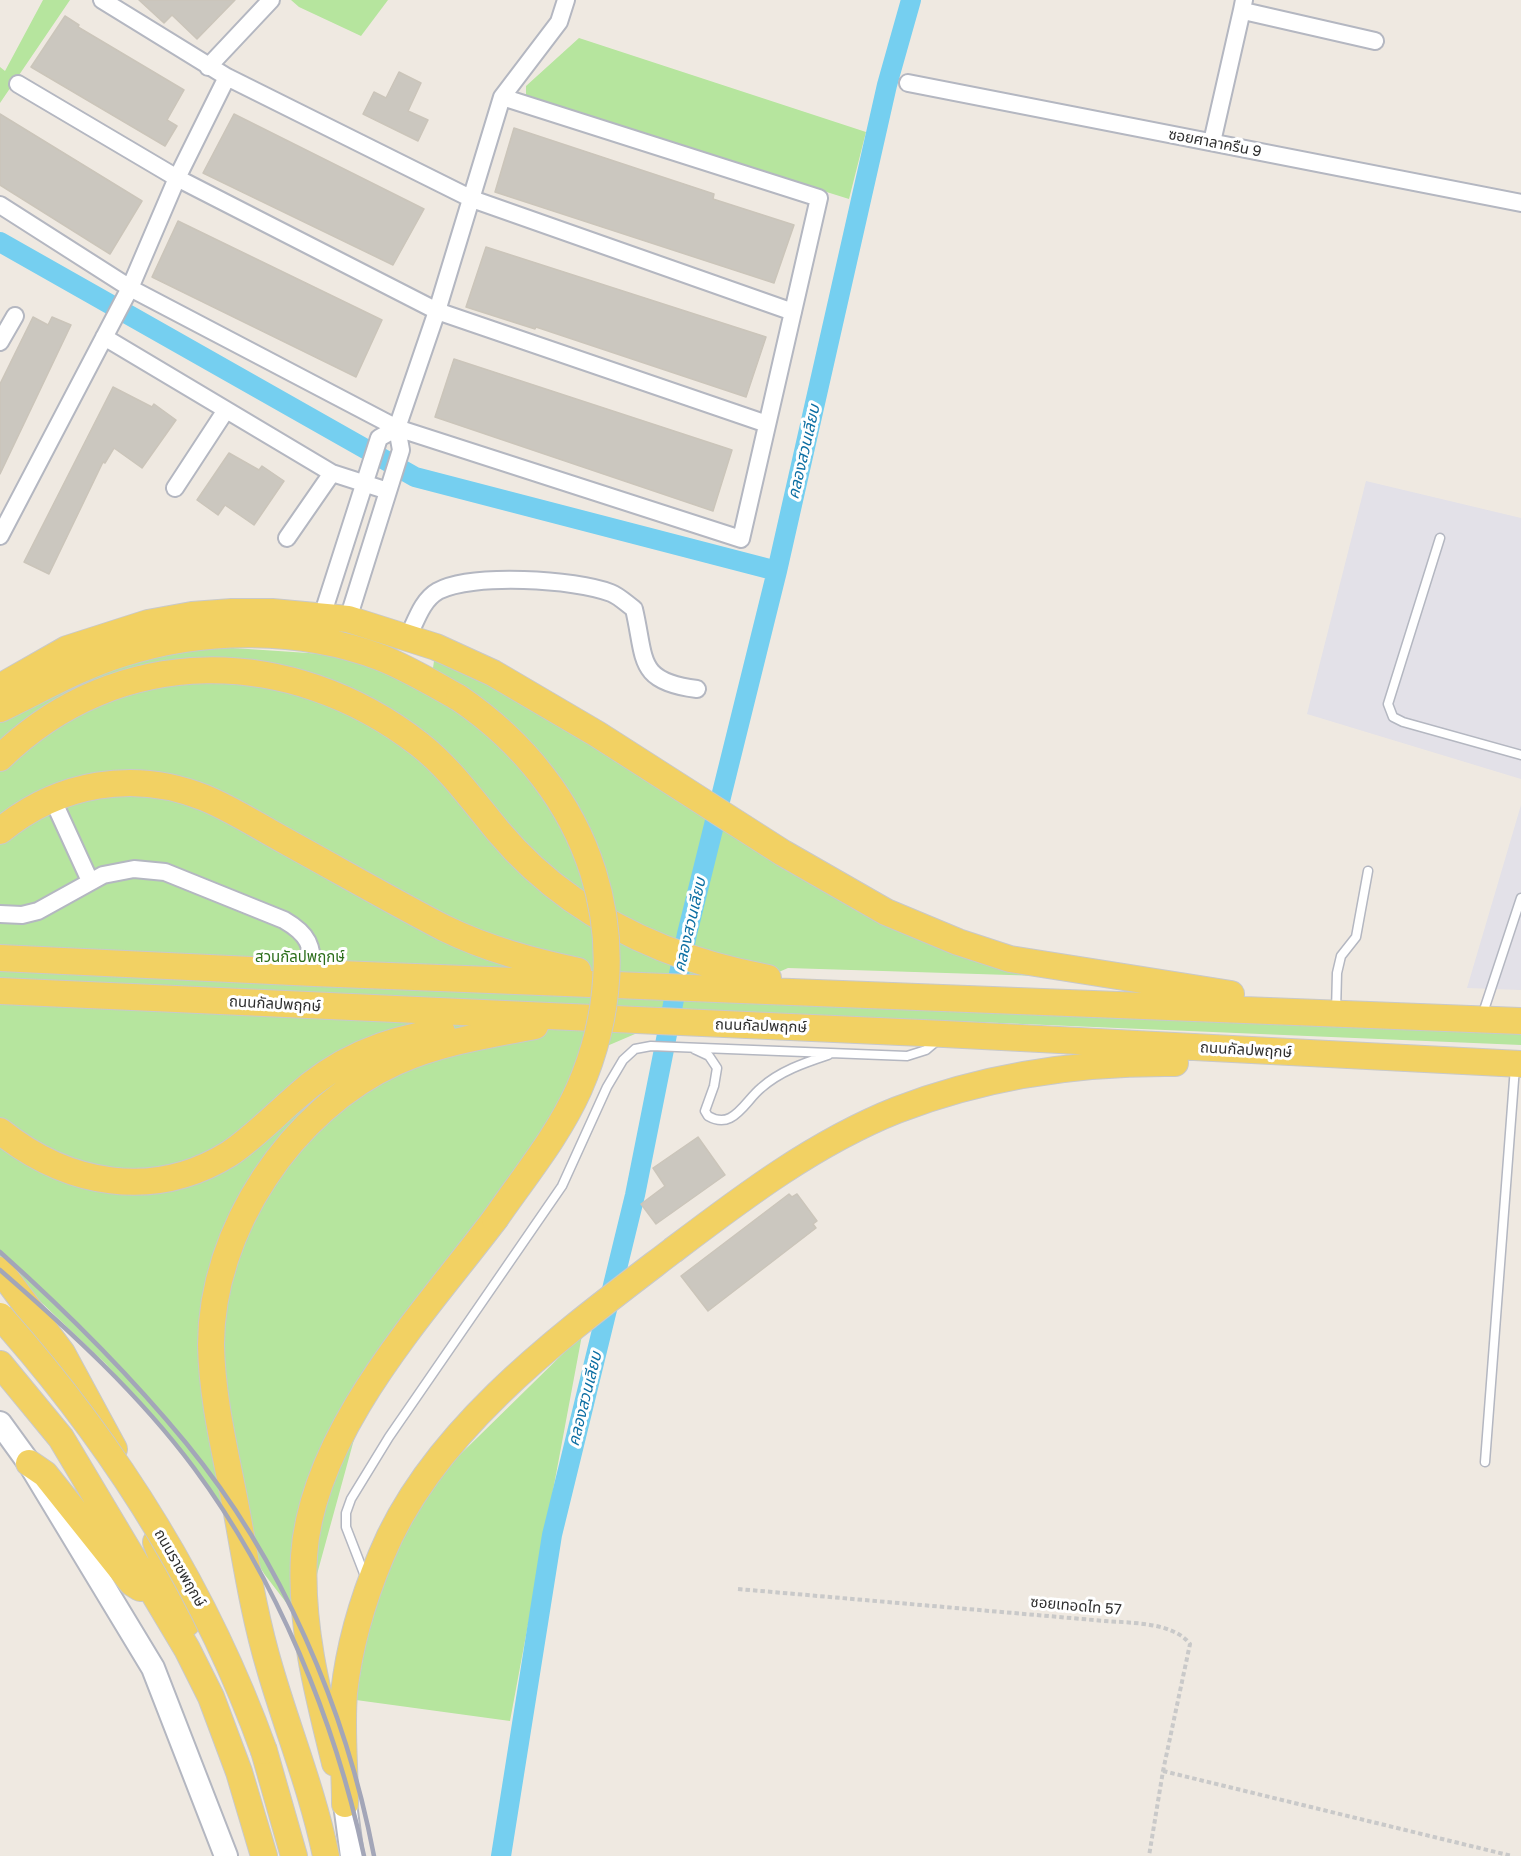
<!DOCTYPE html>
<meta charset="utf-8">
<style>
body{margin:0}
canvas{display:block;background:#efe9e1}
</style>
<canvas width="1521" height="1856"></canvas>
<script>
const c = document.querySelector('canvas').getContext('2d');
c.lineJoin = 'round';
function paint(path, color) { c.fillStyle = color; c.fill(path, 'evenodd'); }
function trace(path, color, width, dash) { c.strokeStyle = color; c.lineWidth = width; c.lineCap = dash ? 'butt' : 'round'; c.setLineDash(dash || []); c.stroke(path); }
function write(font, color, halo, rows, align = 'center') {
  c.font = font + ' "Golos Text","Noto Sans Thai",sans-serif'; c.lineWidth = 6; c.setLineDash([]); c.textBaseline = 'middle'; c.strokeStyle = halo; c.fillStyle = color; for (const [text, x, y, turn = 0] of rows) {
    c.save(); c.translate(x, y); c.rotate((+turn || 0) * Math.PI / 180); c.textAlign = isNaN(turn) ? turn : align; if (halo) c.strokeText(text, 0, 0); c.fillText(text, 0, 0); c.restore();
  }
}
const industrial = new Path2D(`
 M1366,481L1521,518V779L1307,714Z
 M1521,805V990L1467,988Z`);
const green = new Path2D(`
 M43,0H70L0,103V67L5,71Z
 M291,0H388L361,36L299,7Z
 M579,38L866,132L849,199L526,98V86Z
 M158,643L353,656L431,682L436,647L785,849L1041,976L788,968L722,997L1521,1032V1045L691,1010L593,1052L364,1403L308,1607L305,1627L265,1575L183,1451L106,1364L0,1263V712Z
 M582,1335L510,1721L356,1700L370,1615L403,1530L426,1488Z`);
const canal = new Path2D(`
 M0,242L415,477L777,571
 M501,1856L552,1535L635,1195L687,934L777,571L887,85L911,0`);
const building = new Path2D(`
 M139,0H235L197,39L172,15L164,23Z
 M65,16L79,25L78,27L184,90L167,120L177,126L165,146L31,67Z
 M399,72L421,83L408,111L428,120L418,141L363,114L374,92L386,98Z
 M0,114L142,201L110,254L0,185Z
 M234,114L424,209L393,265L203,173Z
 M514,128L714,194L713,199L794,225L774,283L495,192Z
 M178,221L382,320L356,377L152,277Z
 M486,247L766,337L746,397L536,327L535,329L466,307Z
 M33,317L48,325L52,317L71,325L0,474V384Z
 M454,359L732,450L713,511L435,417Z
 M113,387L152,407L154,404L176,420L142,468L114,448L105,463L103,462L49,574L24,562Z
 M229,453L259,470L262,466L284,481L254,525L225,505L218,515L197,500Z
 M698,1137L725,1175L656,1224L641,1204L665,1186L653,1168Z
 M789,1194L792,1197L797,1194L817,1221L813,1224L816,1228L708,1311L681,1276Z`);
const path = new Path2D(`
 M738,1589L1105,1621C1131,1623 1173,1622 1190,1644L1163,1771L1149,1856
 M1163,1771L1512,1856`);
const service = new Path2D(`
 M1440,538L1388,704L1393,717L1403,722L1521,755
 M1336,1012L1337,973L1341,956L1356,937L1368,871
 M1482,1016L1521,898
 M694,1049L709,1056L717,1068L714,1086L705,1111L708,1116C715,1120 722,1122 730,1118C742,1112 750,1097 761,1088C780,1071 804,1063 828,1055
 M1485,1462L1515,1067
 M365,1576L346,1527V1513L351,1499L389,1437L562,1186L607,1087L623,1060L635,1049L651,1046L907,1056L926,1050L939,1039`);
const minor = new Path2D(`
 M102,0L227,77L472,199L793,312
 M1244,0L1242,10L1248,12L1375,41
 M208,67L271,0
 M908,83L1521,203
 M18,84L177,178L437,311L767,424
 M1212,142L1242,10
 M0,205L130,288L397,428L741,539L819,198L502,97
 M104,337L332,473L388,491
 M0,342L15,316
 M175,488L226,410
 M0,536L130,288L177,178L227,77
 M287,538L332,473
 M322,616L379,438L397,428
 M348,619L401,450L397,428L437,311L502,97L559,22L566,0
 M408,637C416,621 422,600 438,591C472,573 575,579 611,593C619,596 627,604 634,609C646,660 636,681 697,689
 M57,809L90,881
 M0,914L22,915L38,911L103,875L134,869L165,872L284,920C310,935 311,945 314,973`);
const secondary = new Path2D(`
 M0,1423L29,1463L153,1668L226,1856
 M345,1804L352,1856`);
const primary = new Path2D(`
 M0,687L67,649L148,623L192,615L232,612H272L348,619L436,647L493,673L597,734L783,853L886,912L958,942L1010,959L1231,994
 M0,709C40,690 79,667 121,654C204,627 301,627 382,658C409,669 434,684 459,698
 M0,758C118,642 291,645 419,744C450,768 473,801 498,831C519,856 545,880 572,899C630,940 698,965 768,978
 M0,831C58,783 134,769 205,798C234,810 261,828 289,843C340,871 392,901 444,928C487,949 532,961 578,971
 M0,958L314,973L1521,1021
 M0,991L944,1034L1521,1064
 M0,1131C67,1185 153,1201 229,1154C253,1138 273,1117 295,1098C336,1060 387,1039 442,1032
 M0,1270L62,1353L114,1449
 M0,1364L61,1438L187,1649L211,1697L239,1772L264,1856
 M29,1463L45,1474L132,1583L140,1588
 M156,1542L187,1623
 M264,1751L294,1856
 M335,1763C318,1695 300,1626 304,1556C312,1432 423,1314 495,1219
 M345,1804C345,1768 341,1729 344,1693C349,1647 363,1599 381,1556C433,1428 566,1332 672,1251C742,1198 814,1143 897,1110C987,1075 1078,1062 1175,1063
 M326,1856C313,1792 288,1731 270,1669C254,1616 246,1562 236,1508C226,1455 212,1400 211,1345C211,1230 292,1109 396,1062C440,1042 488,1035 535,1026`);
const rail = new Path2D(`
 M0,1252C67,1312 129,1374 186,1443C282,1560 346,1709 374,1856
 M0,1270C69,1330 139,1394 194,1468C277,1580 335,1720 364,1856`);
const primaryBridge = new Path2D(`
 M459,698C591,788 644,940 579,1089C558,1136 524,1177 495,1219
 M0,1316C114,1444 206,1590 264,1751`);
const streetNames = [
 ["ซอยศาลาครืน 9",1215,143,11],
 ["ถนนกัลปพฤกษ์",275,1004,3],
 ["ถนนกัลปพฤกษ์",761,1026,2],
 ["ถนนกัลปพฤกษ์",1246,1050,3],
 ["ถนนราชพฤกษ์",180,1568,60],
 ["ซอยเทอดไท 57",1076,1606,5]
];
const parkNames = [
 ["สวนกัลปพฤกษ์",300,957]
];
const waterNames = [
 ["คลองสวนเลียบ",804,452,-77],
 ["คลองสวนเลียบ",690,925,-77],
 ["คลองสวนเลียบ",585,1399,-76]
];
paint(industrial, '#e3e1e8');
paint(green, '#b6e59e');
trace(canal, '#75cff0', 20);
paint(building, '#cbc7bf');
trace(building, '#cbc5ba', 1.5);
trace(service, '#b4b7c1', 11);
trace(minor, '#b4b7c1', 20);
trace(secondary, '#b4b7c1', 26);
trace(primary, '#c9c9c9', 28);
trace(path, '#c9c9c9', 4, [4.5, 3]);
trace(service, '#fff', 8);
trace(minor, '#fff', 16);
trace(secondary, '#fff', 22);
trace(primary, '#f2d163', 26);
trace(rail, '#a3a6b8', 4.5);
trace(primaryBridge, '#c9c9c9', 28, []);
trace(primaryBridge, '#f2d163', 26);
write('15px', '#2e2e2e', '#fff', streetNames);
write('15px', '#2c6e1b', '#fff', parkNames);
write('italic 16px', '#0d6fa3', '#fff', waterNames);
</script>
